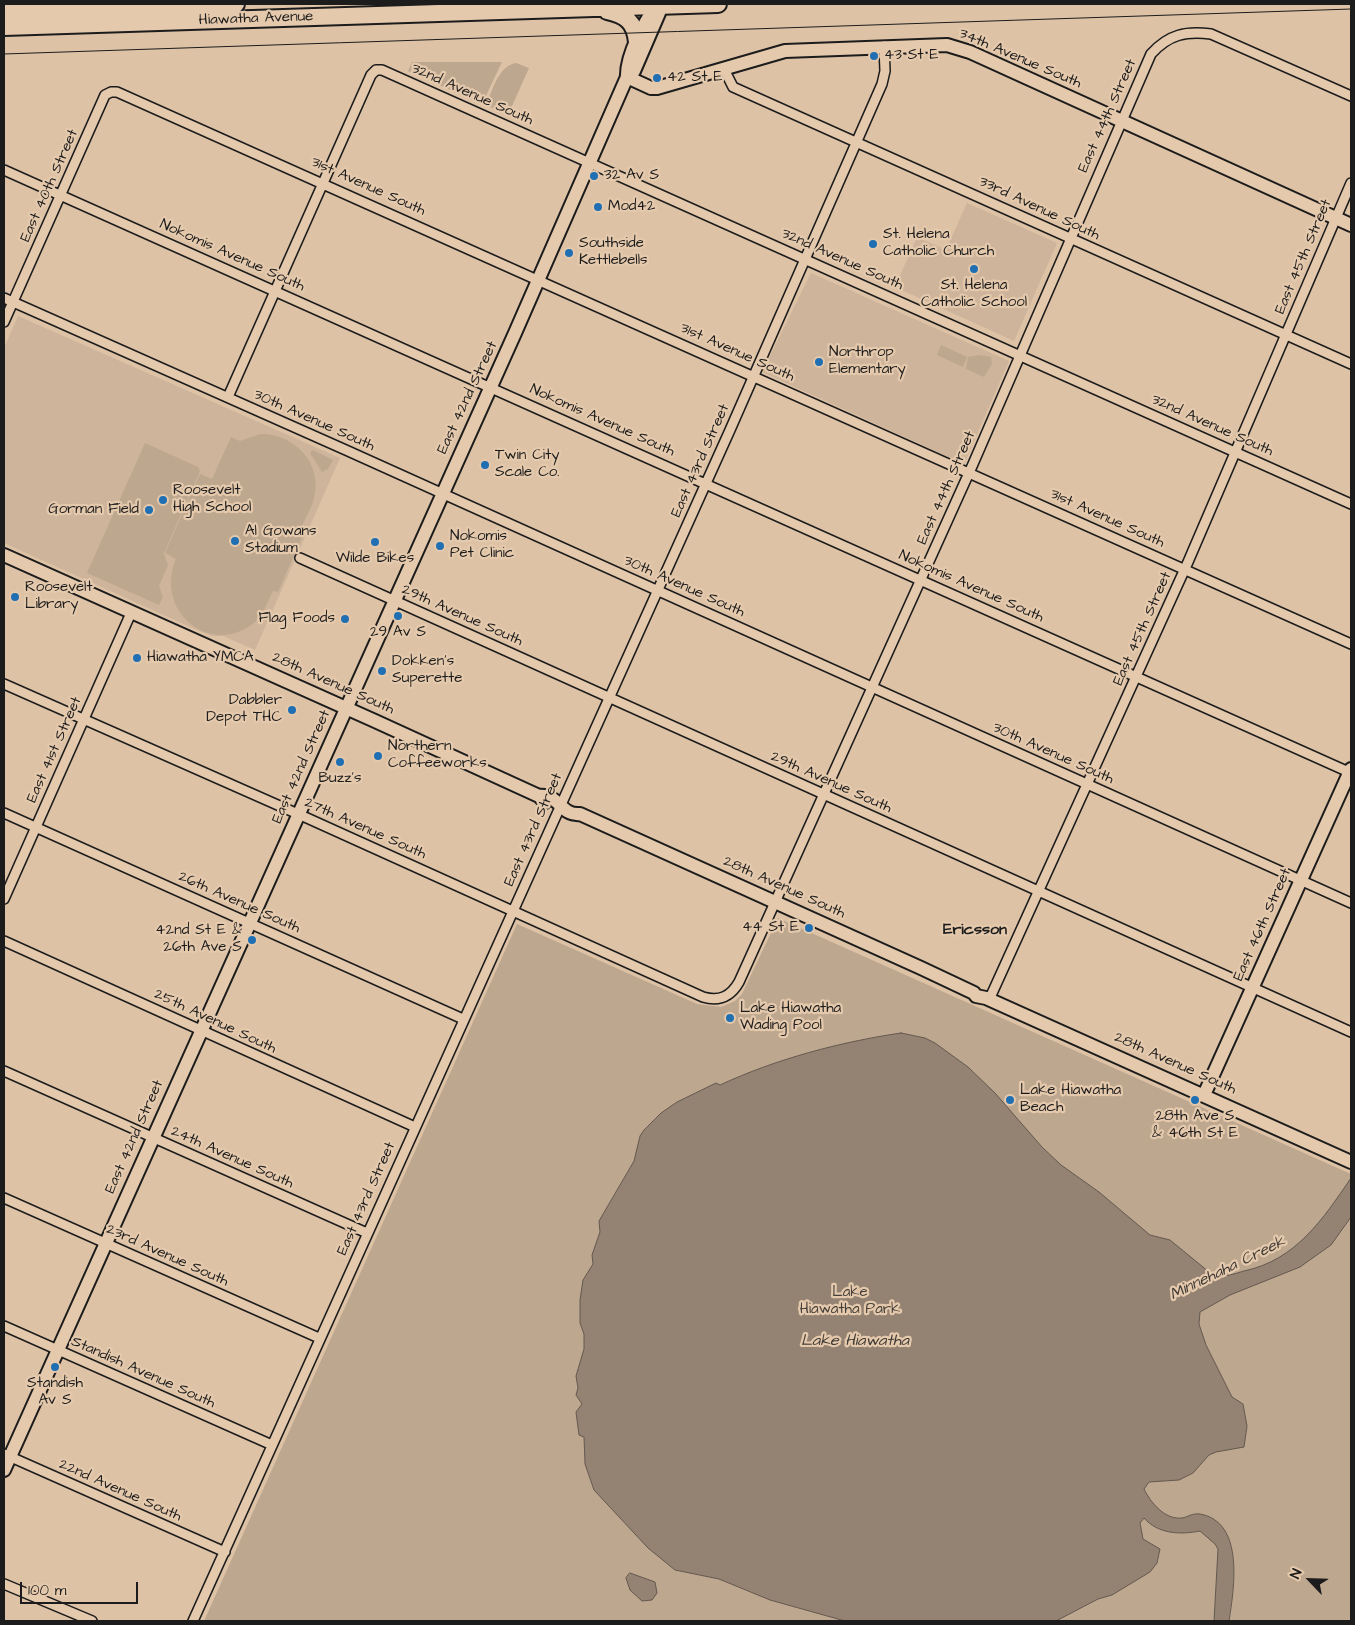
<!DOCTYPE html>
<style>
body{margin:0}
#map{position:relative;width:1355px;height:1625px;overflow:hidden;background:#ddc2a6;font-family:"Architects Daughter",sans-serif}
canvas{display:block}
.frame{position:absolute;inset:0;border:5px solid #1c1c1c;pointer-events:none}
.north{position:absolute;left:1285px;top:1555px;width:50px;height:50px;-webkit-text-stroke:4px #e5c9ac;paint-order:stroke;rotate:294deg;font-size:14px;font-weight:700;line-height:20px;text-align:center;color:#1c1c1c}
.north::after{content:'';display:block;margin:auto;width:18px;height:22px;background:#1c1c1c;clip-path:polygon(50% 0,100% 100%,50% 72%,0 100%)}
.scale{position:absolute;left:20px;top:1582px;width:118px;height:22px;box-sizing:border-box;border:2px solid #1c1c1c;border-top:0;padding-left:6px;font-size:15px;line-height:18px;white-space:nowrap;color:#1c1c1c;-webkit-text-stroke:4px #e5c9ac;paint-order:stroke}
</style>
<div id="map">
<canvas width="1355" height="1625"></canvas>
<div class="frame"></div>
<div class="north">N</div>
<div class="scale">100 m</div>
</div>
<script>
const c = document.querySelector('canvas').getContext('2d');
c.lineJoin = 'round';
function paint(path, color) { c.fillStyle = color; c.fill(path, 'evenodd'); }
function trace(path, color, width, dash) { c.strokeStyle = color; c.lineWidth = width; c.lineCap = dash ? 'butt' : 'round'; c.setLineDash(dash || []); c.stroke(path); }
function write(font, color, halo, rows, align = 'center') {
  c.font = font + ' "Architects Daughter",sans-serif'; c.lineWidth = 4.5; c.setLineDash([]); c.textBaseline = 'middle'; c.strokeStyle = halo; c.fillStyle = color; for (const [text, x, y, turn = 0] of rows) {
    c.save(); c.translate(x, y); c.rotate((+turn || 0) * Math.PI / 180); c.textAlign = isNaN(turn) ? turn : align; if (halo) c.strokeText(text, 0, 0); c.fillText(text, 0, 0); c.restore();
  }
}
const built = new Path2D(`
 M967,203L1057,243L1014,341L895,287L917,237L946,250Z
 M811,273L1009,361L964,464L762,372Z
 M18,316L340,458L255,650L223,636H212L199,631L4,543V348Z`);
const green = new Path2D(`
 M412,62H502L482,104L408,71Z
 M516,63L529,68L508,115L486,105C493,90 498,66 516,63Z
 M941,345L967,357L963,367L937,355Z
 M979,355L991,357L992,364L984,377L966,369L968,357Z
 M261,434C294,434 323,463 314,498C312,507 306,517 302,526L306,528L278,592L273,591C268,601 264,613 256,621C214,659 153,613 176,559L165,553L200,474L212,479L231,437L240,441Z
 M145,443L198,467L200,471L164,553L168,565L159,586L163,597L159,605L87,573Z
 M313,450L333,460L328,469L322,472L310,453Z
 M778,918L1351,1174V1621H204L517,924L697,1004L721,1007L735,1001L742,994Z`);
const water = new Path2D(`
 M901,1033L925,1038L935,1043L968,1067L995,1093L1042,1147L1061,1165L1099,1192L1150,1235L1170,1240L1214,1276C1225,1277 1234,1274 1244,1271C1296,1260 1323,1219 1351,1178V1217L1331,1245L1300,1267L1230,1295L1200,1312L1199,1324L1206,1345L1232,1397L1243,1404L1247,1426L1244,1447L1216,1452L1209,1455L1193,1473L1179,1480L1149,1482L1144,1489C1151,1503 1165,1520 1182,1518C1188,1517 1192,1513 1200,1514C1245,1522 1234,1589 1229,1621H1214L1218,1549L1215,1544L1200,1531C1180,1535 1158,1534 1144,1518L1140,1523L1143,1539L1160,1549L1157,1563L1150,1572L1112,1595L1098,1599L1056,1621H845L770,1600L719,1579L675,1570L648,1548L594,1490L585,1464L584,1437L579,1435L576,1412L582,1404L576,1395L578,1388L576,1376L584,1349V1334L580,1323V1300L583,1280L593,1264L592,1255L600,1232L599,1221L634,1161L640,1136L644,1130L661,1113L677,1102L716,1083L720,1085C776,1059 840,1042 901,1033Z
 M630,1573L655,1582L657,1593L652,1600L642,1601L630,1590L626,1578Z`);
const street = new Path2D(`
 M724,69L733,87L1351,364
 M4,170L1351,773
 M4,298L348,451L1351,903
 M4,322L105,95L111,92H117L1351,644
 M228,397L371,75L376,70H382L1351,504
 M300,558L1351,1032
 M4,684L307,818L703,997C720,1002 731,996 739,982L973,464L1151,54C1169,34 1186,31 1211,34L1351,96
 M4,813L463,1019
 M4,899L131,613
 M4,941L415,1127
 M989,1000L1188,562L1351,183
 M4,1071L367,1233
 M4,1198L319,1338
 M4,1326L272,1445
 M4,1454L225,1552
 M4,1584L92,1621
 M193,1621L730,430L882,84L885,71L884,46`);
const secondary = new Path2D(`
 M627,77L651,88H657L785,51L947,45L970,52L1351,225
 M627,77L634,71L659,13
 M4,555L375,721L539,796L545,802
 M539,796C560,794 560,816 580,814L921,968L974,993L976,996L986,998L1351,1162
 M1204,1095L1351,769
 M4,1470L515,333L627,77C626,55 645,20 658,4`);
const highway = new Path2D(`
 M4,11L236,4
 M607,11C626,15 635,22 637,42
 M4,27L718,4`);
const tram = new Path2D(`
 M4,54L1351,9`);
const markers = [
 [874,56,5,"#1f6fb2"],
 [657,78,5,"#1f6fb2"],
 [594,176,5,"#1f6fb2"],
 [598,207,5,"#1f6fb2"],
 [873,244,5,"#1f6fb2"],
 [569,253,5,"#1f6fb2"],
 [974,269,5,"#1f6fb2"],
 [819,362,5,"#1f6fb2"],
 [485,465,5,"#1f6fb2"],
 [163,500,5,"#1f6fb2"],
 [149,510,5,"#1f6fb2"],
 [235,541,5,"#1f6fb2"],
 [375,542,5,"#1f6fb2"],
 [440,546,5,"#1f6fb2"],
 [15,597,5,"#1f6fb2"],
 [398,616,5,"#1f6fb2"],
 [345,619,5,"#1f6fb2"],
 [137,658,5,"#1f6fb2"],
 [382,671,5,"#1f6fb2"],
 [292,710,5,"#1f6fb2"],
 [378,756,5,"#1f6fb2"],
 [340,762,5,"#1f6fb2"],
 [809,928,5,"#1f6fb2"],
 [252,940,5,"#1f6fb2"],
 [730,1018,5,"#1f6fb2"],
 [1010,1100,5,"#1f6fb2"],
 [1195,1100,5,"#1f6fb2"],
 [55,1367,5,"#1f6fb2"]
];
const streetNames = [
 ["Hiawatha Avenue",256,19,-2],
 ["34th Avenue South",1020,59,23],
 ["32nd Avenue South",472,95,24],
 ["East 44th Street",1108,116,-66],
 ["East 40th Street",50,186,-66],
 ["31st Avenue South",368,187,24],
 ["33rd Avenue South",1039,209,25],
 ["Nokomis Avenue South",232,256,24],
 ["East 45th Street",1304,257,-67],
 ["32nd Avenue South",842,260,24],
 ["31st Avenue South",737,353,24],
 ["East 42nd Street",468,398,-65],
 ["30th Avenue South",314,421,24],
 ["Nokomis Avenue South",602,421,24],
 ["32nd Avenue South",1212,426,24],
 ["East 43rd Street",701,461,-66],
 ["East 44th Street",947,488,-66],
 ["31st Avenue South",1107,519,24],
 ["30th Avenue South",684,587,24],
 ["Nokomis Avenue South",971,587,24],
 ["29th Avenue South",462,616,24],
 ["East 45th Street",1143,629,-66],
 ["28th Avenue South",333,684,24],
 ["East 41st Street",55,750,-66],
 ["30th Avenue South",1053,754,24],
 ["East 42nd Street",302,767,-66],
 ["29th Avenue South",831,783,24],
 ["27th Avenue South",365,829,24],
 ["East 43rd Street",534,830,-66],
 ["28th Avenue South",784,888,24],
 ["26th Avenue South",239,903,24],
 ["East 46th Street",1263,925,-66],
 ["25th Avenue South",215,1022,25],
 ["28th Avenue South",1175,1064,24],
 ["East 42nd Street",135,1137,-66],
 ["24th Avenue South",232,1158,24],
 ["East 43rd Street",367,1199,-66],
 ["23rd Avenue South",167,1256,24],
 ["Standish Avenue South",143,1373,24],
 ["22nd Avenue South",120,1491,24]
];
const poiNames = [
 ["43 St E",884,56],
 ["42 St E",667,78],
 ["32 Av S",604,176],
 ["Mod42",608,207],
 ["St. Helena",883,235],
 ["Catholic Church",883,252],
 ["Southside",579,244],
 ["Kettlebells",579,261],
 ["St. Helena",974,286,"center"],
 ["Catholic School",974,303,"center"],
 ["Northrop",829,353],
 ["Elementary",829,370],
 ["Twin City",495,456],
 ["Scale Co.",495,473],
 ["Roosevelt",173,491],
 ["High School",173,508],
 ["Gorman Field",139,510,"right"],
 ["Al Gowans",245,532],
 ["Stadium",245,549],
 ["Nokomis",450,537],
 ["Pet Clinic",450,554],
 ["Wilde Bikes",375,559,"center"],
 ["Roosevelt",25,588],
 ["Library",25,605],
 ["Flag Foods",335,619,"right"],
 ["29 Av S",398,633,"center"],
 ["Hiawatha YMCA",147,658],
 ["Dokken's",392,662],
 ["Superette",392,679],
 ["Dabbler",282,701,"right"],
 ["Depot THC",282,718,"right"],
 ["Northern",388,747],
 ["Coffeeworks",388,764],
 ["Buzz's",340,779,"center"],
 ["44 St E",799,928,"right"],
 ["42nd St E &",242,931,"right"],
 ["26th Ave S",242,948,"right"],
 ["Lake Hiawatha",740,1009],
 ["Wading Pool",740,1026],
 ["Lake Hiawatha",1020,1091],
 ["Beach",1020,1108],
 ["28th Ave S",1195,1117,"center"],
 ["& 46th St E",1195,1134,"center"],
 ["Standish",55,1384,"center"],
 ["Av S",55,1401,"center"]
];
const parkNames = [
 ["Lake",850,1293],
 ["Hiawatha Park",850,1310]
];
const neighbourhoodNames = [
 ["Ericsson",975,931]
];
const waterNames = [
 ["Minnehaha Creek",1228,1269,-26],
 ["Lake Hiawatha",855,1342]
];
paint(built, '#cdb49a');
paint(green, '#bda78f');
paint(water, '#948272');
trace(water, '#645950', 1);
trace(street, '#1c1c1c', 12);
trace(secondary, '#1c1c1c', 16);
trace(highway, '#1c1c1c', 20);
trace(street, '#e5c9ac', 9);
trace(secondary, '#e5c9ac', 12);
trace(highway, '#e5c9ac', 16);
trace(tram, '#1c1c1c', 1);
for (const [x, y, r, color] of markers) { const dot = new Path2D(); dot.arc(x, y, r, 0, 2 * Math.PI); c.fillStyle = color; c.fill(dot); trace(dot, '#e5c9ac', 2); }
write('15px', '#1c1c1c', '#e5c9ac', streetNames);
write('15px', '#1c1c1c', '#e5c9ac', poiNames, 'left');
write('15px', '#443f39', '#e5c9ac', parkNames);
write('bold 16px', '#1c1c1c', '#e5c9ac', neighbourhoodNames);
write('italic 16px', '#403b36', '#e5c9ac', waterNames);
</script>
